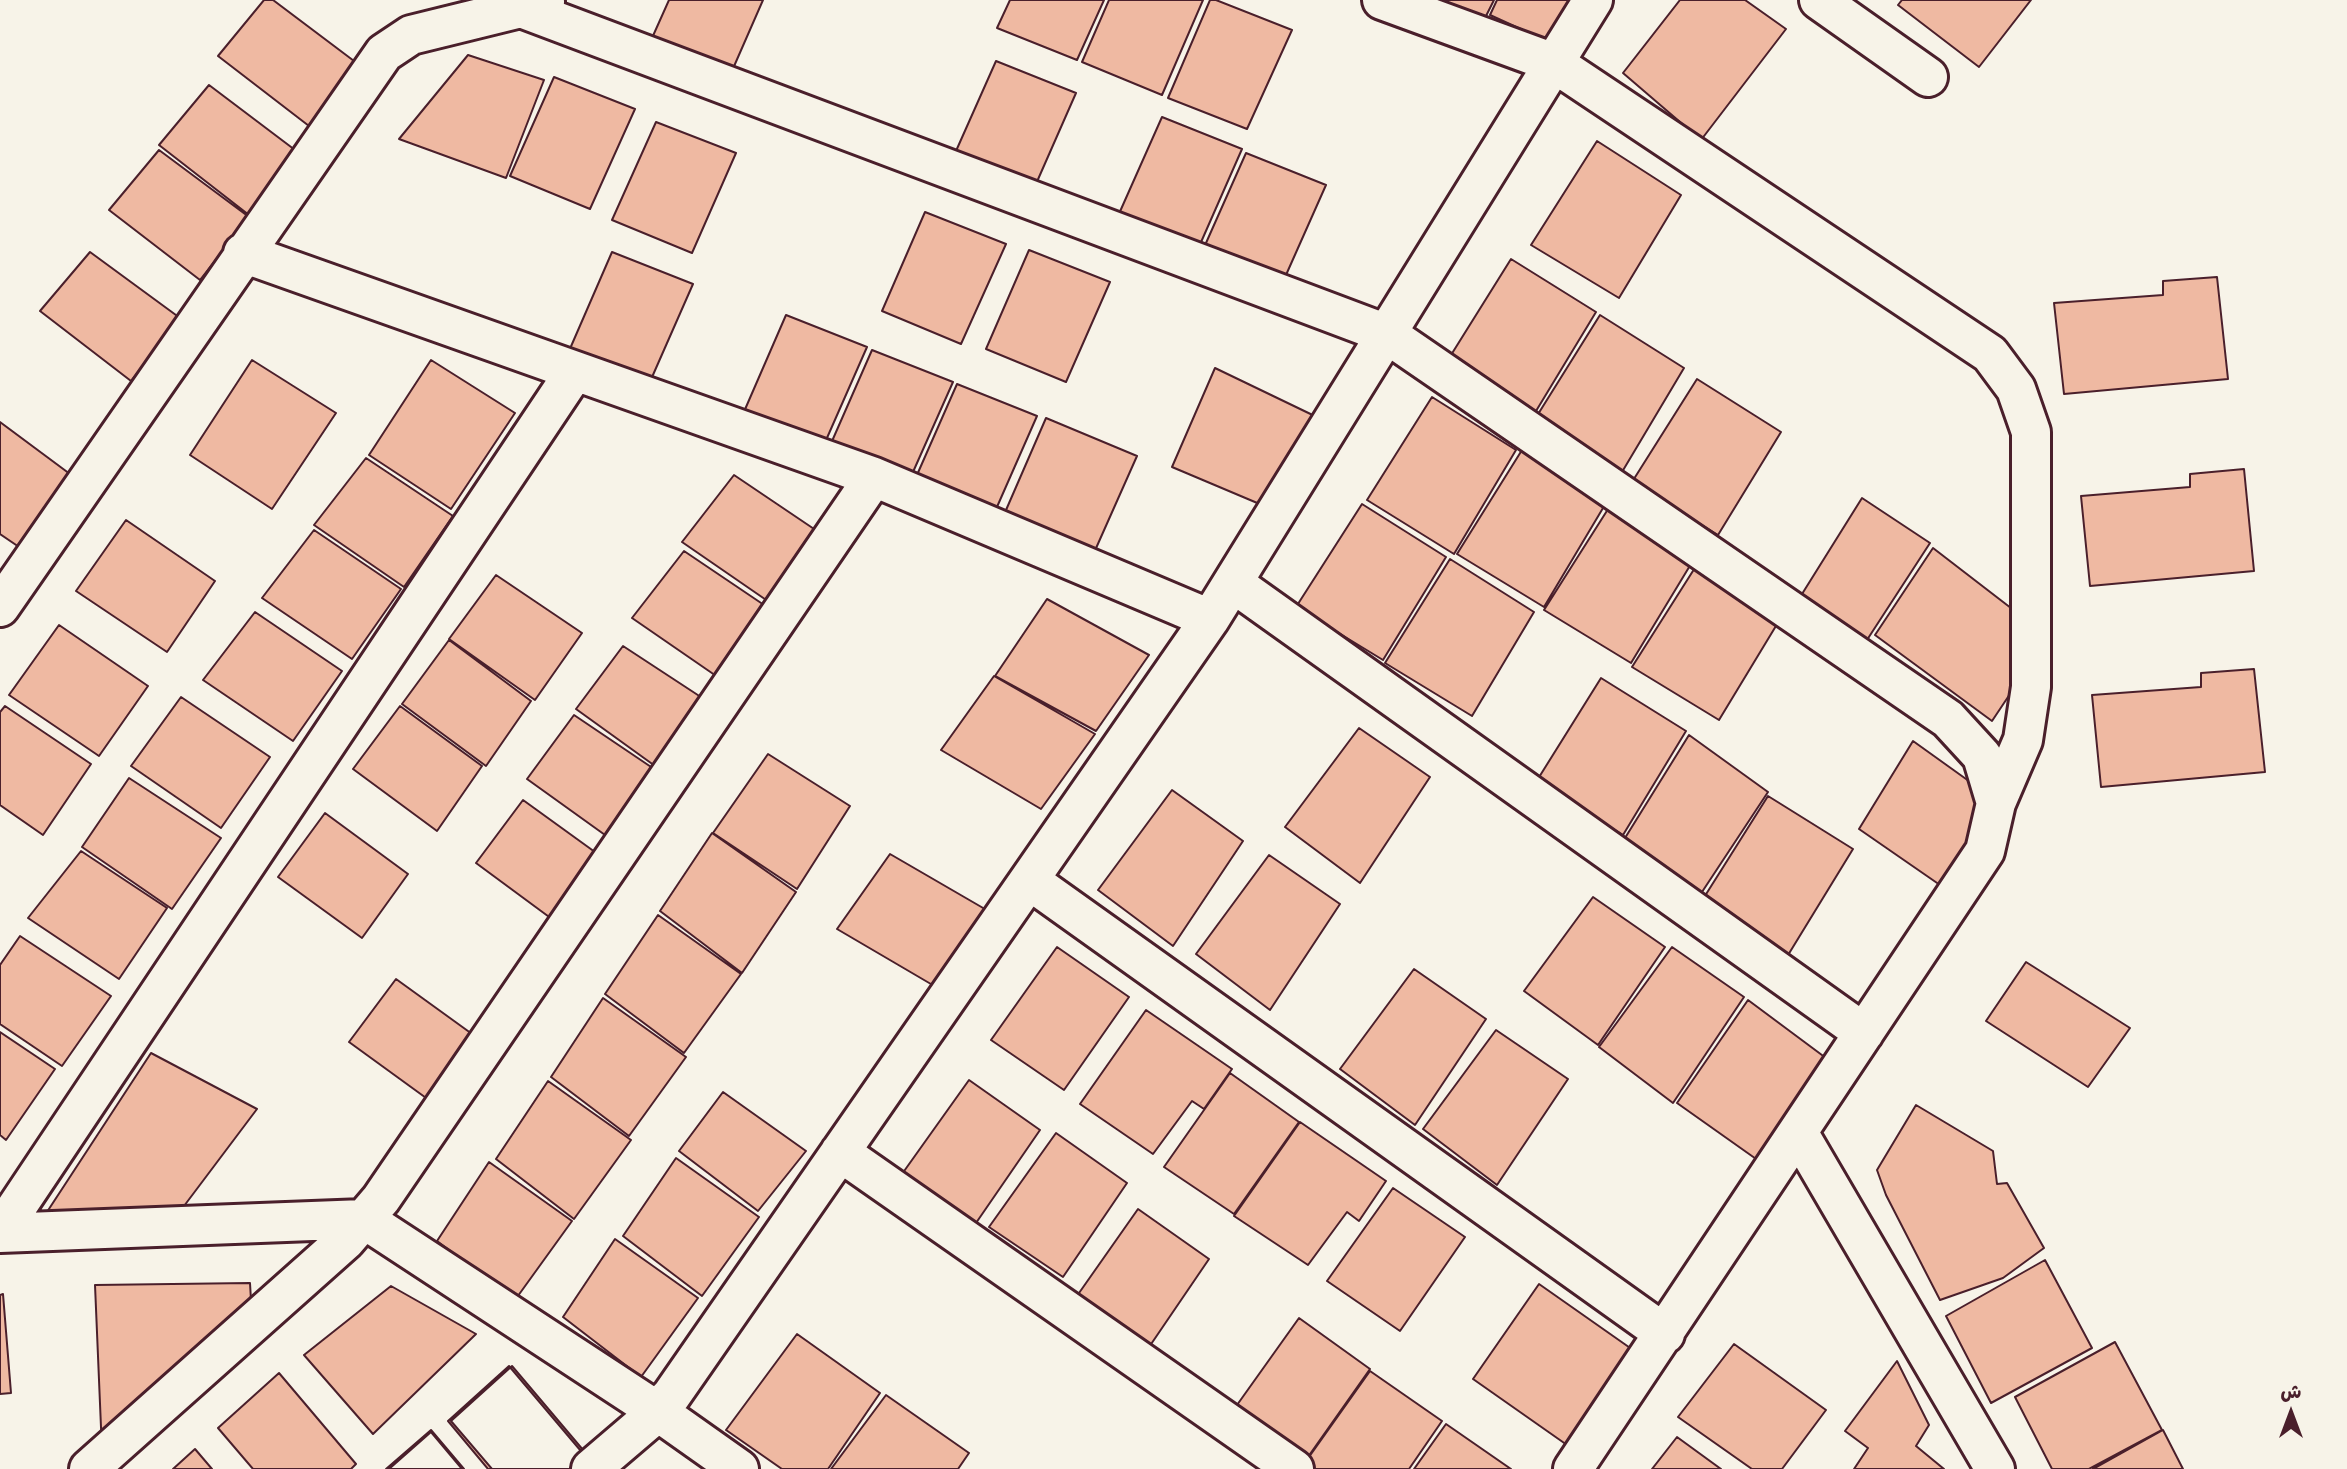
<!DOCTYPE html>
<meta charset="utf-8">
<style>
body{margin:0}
#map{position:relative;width:2347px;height:1469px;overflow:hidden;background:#f7f3e8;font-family:Pangolin,"Playpen Sans Arabic",sans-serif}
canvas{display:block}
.north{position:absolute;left:2256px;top:1378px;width:70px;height:70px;-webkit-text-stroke:5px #f7f3e8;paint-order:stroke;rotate:0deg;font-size:19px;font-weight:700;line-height:28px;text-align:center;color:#4a1f2b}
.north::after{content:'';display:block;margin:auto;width:24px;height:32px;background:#4a1f2b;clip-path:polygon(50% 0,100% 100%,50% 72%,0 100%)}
</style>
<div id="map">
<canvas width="2347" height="1469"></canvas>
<div class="north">ش</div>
</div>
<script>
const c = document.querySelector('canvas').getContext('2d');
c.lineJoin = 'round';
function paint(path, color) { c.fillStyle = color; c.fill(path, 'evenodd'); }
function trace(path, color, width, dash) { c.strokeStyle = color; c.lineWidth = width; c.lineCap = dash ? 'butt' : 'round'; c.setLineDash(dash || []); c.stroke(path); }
const building = new Path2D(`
 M264,0H273L358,64L309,126L218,56Z
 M669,0H763L728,80L648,47Z
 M1010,0H1104L1077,60L997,28Z
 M1109,0H1203L1162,95L1082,62Z
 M1210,0H1216L1292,30L1247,129L1168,98Z
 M1440,0H1494L1485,18Z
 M1497,0H1589L1560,47L1490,15Z
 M1680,0H1745L1786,29L1701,140L1623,73Z
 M1902,0H2031L1979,67L1898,5Z
 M468,55L544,80L506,178L399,139Z
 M996,61L1076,93L1032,193L952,160Z
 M554,77L635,109L590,209L510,176Z
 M209,85L299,153L249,215L159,145Z
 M1162,117L1242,149L1198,249L1118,216Z
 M656,122L736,153L692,253L612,220Z
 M1597,141L1681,195L1619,298L1531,245Z
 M159,150L249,217L200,280L109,210Z
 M1246,153L1326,185L1282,284L1202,252Z
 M925,212L1006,244L961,344L882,311Z
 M1029,250L1110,282L1066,382L986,349Z
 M90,252L180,318L131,381L40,311Z
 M612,252L693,284L649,384L569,351Z
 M1511,259L1596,312L1533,416L1446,363Z
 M2217,277L2228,379L2064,394L2054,303L2163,295V281Z
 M786,315L867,347L823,447L743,414Z
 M1600,315L1684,368L1622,472L1535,419Z
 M872,350L953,382L909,481L829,448Z
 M252,360L336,413L272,509L190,455Z
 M431,360L515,413L451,509L369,455Z
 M1215,368L1323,420L1262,505L1172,467Z
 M1697,379L1781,432L1718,535L1632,482Z
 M957,384L1037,416L993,516L913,484Z
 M1432,397L1516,450L1454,554L1367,500Z
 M1046,418L1137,456L1093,555L1003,517Z
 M0,422L74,477L22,549L0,534Z
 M1522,450L1606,503L1544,607L1457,554Z
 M366,458L453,516L404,587L314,525Z
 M2244,469L2254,571L2090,586L2081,496L2190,487V474Z
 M734,475L820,533L772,604L682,542Z
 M1862,498L1930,543L1865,643L1797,602Z
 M1362,504L1446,557L1383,660L1296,607Z
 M1610,506L1694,559L1631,663L1544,610Z
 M126,520L215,581L167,652L76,591Z
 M314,530L401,589L352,659L262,598Z
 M1933,548L2020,615L2022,676L1992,721L1875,635Z
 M684,551L770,609L722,680L632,618Z
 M1450,559L1534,612L1472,716L1385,663Z
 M1698,563L1782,616L1719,720L1632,667Z
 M496,575L582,633L535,700L449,639Z
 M1047,599L1149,655L1096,731L995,676Z
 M255,612L342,671L293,741L203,680Z
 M59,625L148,686L99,756L9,695Z
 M449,640L531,701L486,766L402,704Z
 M623,646L710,703L662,771L576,709Z
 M2254,669L2265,772L2101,787L2092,695L2201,687V673Z
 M994,676L1095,734L1041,809L941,750Z
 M1601,678L1686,731L1623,835L1536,782Z
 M181,697L270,757L221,828L131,766Z
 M5,706L91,764L43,835L0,805V712Z
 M400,706L482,766L437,831L353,769Z
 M574,715L660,773L612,840L527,779Z
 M1359,728L1430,777L1360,883L1285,827Z
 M1689,735L1768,792L1700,895L1625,838Z
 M1913,741L1980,789L1983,849L1953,894L1859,829Z
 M768,754L850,806L797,889L713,833Z
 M129,778L221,838L172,909L82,847Z
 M1172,790L1243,841L1173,946L1098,890Z
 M1768,796L1853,849L1785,960L1703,899Z
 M523,800L606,860L560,925L476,863Z
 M325,813L408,874L362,938L278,877Z
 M712,833L796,892L742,973L660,911Z
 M81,851L167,908L119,979L28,918Z
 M890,854L990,912L936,987L837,929Z
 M1269,855L1340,904L1270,1010L1196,954Z
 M1593,897L1665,947L1598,1045L1524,991Z
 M658,915L741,974L684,1053L605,994Z
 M20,936L111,996L62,1066L0,1024V965Z
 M1057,947L1129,997L1064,1090L991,1040Z
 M1672,947L1744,997L1673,1103L1599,1047Z
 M2026,962L2130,1028L2088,1087L1986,1021Z
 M1414,969L1486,1019L1415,1125L1340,1069Z
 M396,979L479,1039L433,1103L349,1042Z
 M603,998L686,1057L629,1136L551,1077Z
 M1748,1000L1834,1064L1766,1166L1677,1103Z
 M1146,1010L1232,1069L1204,1109L1192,1101L1153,1154L1080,1104Z
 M1496,1030L1568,1079L1497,1185L1423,1129Z
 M0,1032L55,1069L6,1140L0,1135Z
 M151,1053L257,1109L175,1218L45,1215Z
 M1230,1073L1299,1122L1234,1214L1164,1167Z
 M969,1080L1040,1130L976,1223L902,1174Z
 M548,1081L631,1140L574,1219L496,1159Z
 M723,1092L806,1151L758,1211L679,1151Z
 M1916,1105L1993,1151L1997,1184L2007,1183L2044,1248L2003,1278L1940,1300L1886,1195L1877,1170Z
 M1300,1122L1386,1181L1359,1221L1347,1212L1308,1265L1234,1216Z
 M1056,1133L1127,1183L1063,1277L989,1227Z
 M676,1158L759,1217L702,1296L623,1236Z
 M489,1162L572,1221L515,1300L437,1241Z
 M1393,1188L1465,1237L1400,1331L1327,1281Z
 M1138,1209L1209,1259L1145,1353L1072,1303Z
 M615,1239L698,1298L641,1377L563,1317Z
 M2045,1260L2092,1348L1991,1403L1946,1316Z
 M250,1283L252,1318L102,1451L95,1285Z
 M1539,1284L1643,1357L1577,1452L1473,1379Z
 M391,1286L476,1334L373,1434L304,1355Z
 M3,1294L11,1393L0,1394V1295Z
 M1299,1318L1370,1369L1303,1464L1232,1412Z
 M797,1334L880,1393L828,1469H782L726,1430Z
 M2115,1342L2162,1430L2089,1469H2052L2015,1397Z
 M1734,1344L1826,1410L1782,1469H1752L1678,1417Z
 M1897,1361L1929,1425L1916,1446L1944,1469H1854L1868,1448L1845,1431Z
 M509,1366L586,1457L571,1469H488L448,1421Z
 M512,1366L589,1457L575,1469H492L451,1421Z
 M1370,1371L1442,1421L1409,1469H1311L1304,1464Z
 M279,1373L356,1464L351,1469H253L218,1428Z
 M886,1395L969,1453L958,1469H831Z
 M1446,1424L1511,1469H1414Z
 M431,1430L464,1469H386Z
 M2163,1430L2183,1469H2093Z
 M431,1432L462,1469H389Z
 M1677,1437L1721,1469H1652Z
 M195,1449L212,1469H173Z`);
const minor = new Path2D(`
 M1382,0L1554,63L1990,354L2016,389L2031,432V687L2023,740L1996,803
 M1819,0L1928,77
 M521,8L1387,334L1948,719L1982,756L1996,803L1985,851L1573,1469
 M243,253L874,477L1210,619
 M1233,583L1864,1033
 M0,607L384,53L411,35L545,2
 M1029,880L1665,1334
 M1798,1132L1995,1469
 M840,1152L1294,1469
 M0,1232L575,371
 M0,1233L364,1219L657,1411L739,1469
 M89,1469L346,1240L381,1199L874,477
 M591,1469L646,1422L671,1396L1210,619L1593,0`);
paint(building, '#efb9a2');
trace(building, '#4a1f2b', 2);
trace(minor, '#4a1f2b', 44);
trace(minor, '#f7f3e8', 38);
</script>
